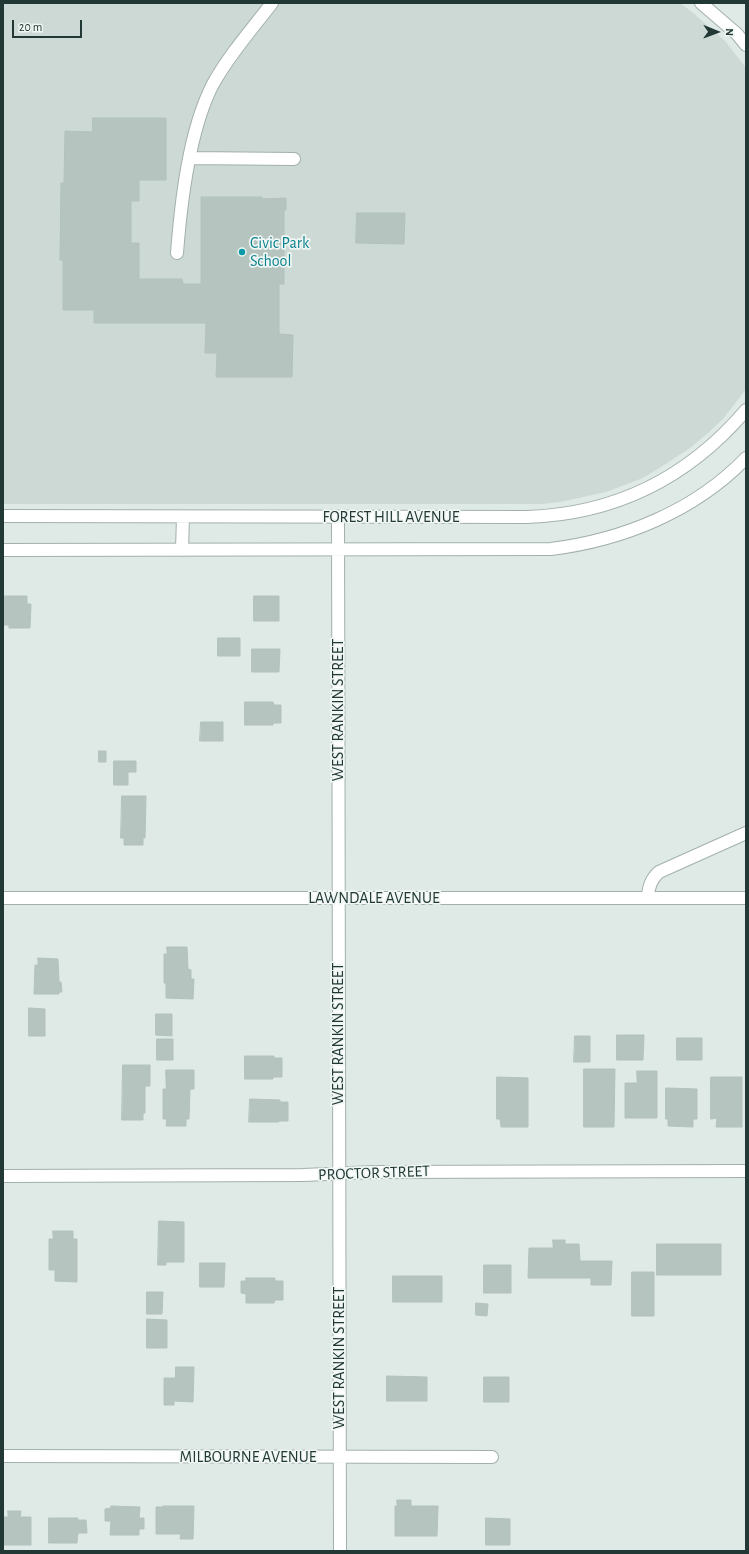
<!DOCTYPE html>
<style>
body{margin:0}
#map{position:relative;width:749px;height:1554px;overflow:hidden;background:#dfe9e6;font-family:"Alegreya Sans",sans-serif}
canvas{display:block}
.frame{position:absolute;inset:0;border:4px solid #213834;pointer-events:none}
.north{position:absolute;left:697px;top:12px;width:40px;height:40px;-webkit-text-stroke:3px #eff6f3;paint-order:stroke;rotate:91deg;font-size:11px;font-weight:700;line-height:16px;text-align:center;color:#213834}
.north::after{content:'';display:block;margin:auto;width:14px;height:18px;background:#213834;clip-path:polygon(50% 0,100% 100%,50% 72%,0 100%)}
.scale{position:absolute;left:12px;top:20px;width:70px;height:18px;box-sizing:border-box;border:2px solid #213834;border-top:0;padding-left:5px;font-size:12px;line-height:14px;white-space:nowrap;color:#213834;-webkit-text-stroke:3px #eff6f3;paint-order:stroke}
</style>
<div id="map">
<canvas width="749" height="1554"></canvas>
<div class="frame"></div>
<div class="north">N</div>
<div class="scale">20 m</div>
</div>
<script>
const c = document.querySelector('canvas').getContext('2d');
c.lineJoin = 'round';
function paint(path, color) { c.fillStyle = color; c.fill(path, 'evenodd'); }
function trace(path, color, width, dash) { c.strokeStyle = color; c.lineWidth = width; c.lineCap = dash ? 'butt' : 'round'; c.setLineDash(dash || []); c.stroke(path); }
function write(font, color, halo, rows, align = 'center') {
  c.font = font + ' "Alegreya Sans",sans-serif'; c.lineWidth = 3.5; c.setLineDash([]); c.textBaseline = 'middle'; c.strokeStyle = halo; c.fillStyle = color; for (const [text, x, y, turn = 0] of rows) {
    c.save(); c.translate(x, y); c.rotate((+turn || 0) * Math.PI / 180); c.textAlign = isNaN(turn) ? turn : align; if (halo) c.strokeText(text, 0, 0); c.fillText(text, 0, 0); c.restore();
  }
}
const built = new Path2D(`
 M3,3H680L692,12L725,41L746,68V389L723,419L708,433L690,448L661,467L643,478L606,492L560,502L542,504H3Z`);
const building = new Path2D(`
 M93,118H166V180H139V201H131V243H139V279H182L183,284H201V197H262V199L286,198V210H284V284H279V334L293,335L292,377H216L217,353H205L206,323H94V310H63V260H60L61,183H64L65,131L92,132Z
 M357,213H405L404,244L356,243Z
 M3,596H27V604H31L30,628H9V625H3Z
 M254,596H279V621H254Z
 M218,638H240V656H218Z
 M252,649H280L279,672H252Z
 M245,702H273L274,705H281V723H273V725H245Z
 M201,722H223V741H200Z
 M99,751H106V762H99Z
 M114,761H136V772H128V785H114Z
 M122,796H146L145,838H143V845H124V838H121Z
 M167,947H187L188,969L191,970V979H194L193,999L166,998V983H164V954H167Z
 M38,958L58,959L59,982H61L62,992H59V994H34L35,965H38Z
 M29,1008L45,1009V1036H29Z
 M156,1014H172V1036L156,1035Z
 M617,1035H644L643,1060H617Z
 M575,1036H590V1062H574Z
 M677,1038H702V1060H677Z
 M157,1039H173V1060H157Z
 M245,1056H274V1058H282V1077H273V1079H245Z
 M123,1065H150V1086H145V1113H143V1120H122Z
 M584,1069H615L614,1127H584Z
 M166,1070H194V1089H190L189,1119H186V1126H166L167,1119H163V1089H166Z
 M637,1071H657V1118H625V1083H637Z
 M497,1077L528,1078V1127H501L500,1119H497Z
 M711,1077H742V1127H716L717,1118L711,1119Z
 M666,1088L697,1089V1119H693V1127L668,1126V1119H666Z
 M250,1099L280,1100V1102H288V1121H279V1122H249Z
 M159,1221L184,1222V1262H166V1265H158Z
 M53,1231H73V1239H77V1282L55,1281V1270H49V1239H53Z
 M553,1240H565V1244H579L580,1261H612L611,1285H591V1278H528L529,1248H553Z
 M657,1244H721V1275H657Z
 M200,1263H225L224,1287H200Z
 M484,1265H511V1293H484Z
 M632,1272H654V1316H632Z
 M393,1276H442V1302H393Z
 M246,1278H275V1281H283V1300H275L274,1303H246V1294L241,1293V1281H246Z
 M147,1292H163L162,1314H147Z
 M476,1303L488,1304L487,1316L476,1315Z
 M147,1319L167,1320V1348H147Z
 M176,1367H194L193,1402L174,1401V1405H164V1378H175Z
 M387,1376L427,1377V1401H387Z
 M484,1377H509V1402H484Z
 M397,1500H411V1506H438L437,1536H395V1506H397Z
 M111,1506L140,1507L139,1518H144V1529H139V1535H110L111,1521H105V1509L111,1508Z
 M163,1506H194L193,1539H180L181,1534H156V1507H163Z
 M8,1511H21L20,1517H31V1545H3V1517H8Z
 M49,1518H78L77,1520H86L87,1533H78L77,1543H49Z
 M486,1518L510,1519V1545H486Z`);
const minor = new Path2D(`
 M701,3L737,34L746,45
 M190,158L294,159
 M177,253C181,201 189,130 213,84C229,55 252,29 272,3
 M3,516L527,517C616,514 689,477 746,410
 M338,517L340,1551
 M3,550L551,549C623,540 695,511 746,458
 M182,550L183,517
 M3,898H746
 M648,898C648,887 651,879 659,872L746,833
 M3,1176L303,1175L375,1172L746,1171
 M3,1456L492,1457`);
const markers = [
 [242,252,4,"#0f9aa8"]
];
const cultureNames = [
 ["Civic Park",250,243],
 ["School",250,261]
];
const streetNames = [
 ["FOREST HILL AVENUE",391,517],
 ["WEST RANKIN STREET",338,710,-90],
 ["LAWNDALE AVENUE",374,898],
 ["WEST RANKIN STREET",338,1034,-90],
 ["PROCTOR STREET",374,1173,-2],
 ["WEST RANKIN STREET",339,1358,-90],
 ["MILBOURNE AVENUE",248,1457]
];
paint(built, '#cdd9d5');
paint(building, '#b5c4bf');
trace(building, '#b2c2bd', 1);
trace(minor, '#a2b0ad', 14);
trace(minor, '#fff', 12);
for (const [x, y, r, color] of markers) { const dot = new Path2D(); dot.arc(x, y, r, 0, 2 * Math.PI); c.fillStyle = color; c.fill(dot); trace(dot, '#eff6f3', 1.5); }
write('16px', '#0d838f', '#eff6f3', cultureNames, 'left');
write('16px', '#213834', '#eff6f3', streetNames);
</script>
